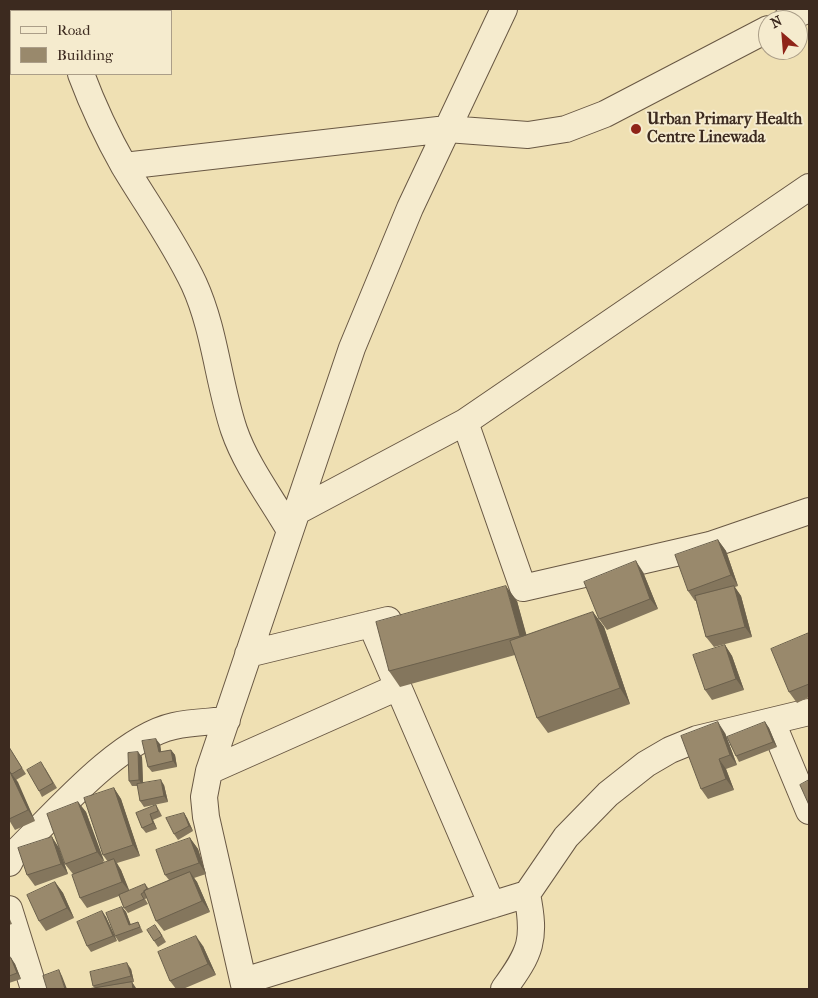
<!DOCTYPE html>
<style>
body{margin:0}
#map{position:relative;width:818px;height:998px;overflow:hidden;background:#efe0b3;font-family:"IM FELL French Canon",serif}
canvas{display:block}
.frame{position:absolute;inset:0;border:10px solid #3c2a1f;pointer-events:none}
.legend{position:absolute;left:10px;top:10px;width:162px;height:65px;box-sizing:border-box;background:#f5ebce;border:1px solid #ab9e88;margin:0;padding:6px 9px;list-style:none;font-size:15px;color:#3c2a1f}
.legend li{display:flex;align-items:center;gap:10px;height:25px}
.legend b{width:25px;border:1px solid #ab9e88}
.north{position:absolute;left:758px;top:10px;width:50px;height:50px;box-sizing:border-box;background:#f5ebce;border:1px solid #ab9e88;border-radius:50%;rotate:333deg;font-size:14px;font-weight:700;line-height:20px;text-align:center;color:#3c2a1f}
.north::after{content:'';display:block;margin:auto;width:18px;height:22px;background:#8f2418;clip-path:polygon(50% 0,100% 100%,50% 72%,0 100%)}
</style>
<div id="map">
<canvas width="818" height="998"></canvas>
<div class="frame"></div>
<ul class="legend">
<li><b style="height:6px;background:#f5ebce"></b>Road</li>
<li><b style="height:14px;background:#99896c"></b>Building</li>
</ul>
<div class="north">N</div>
</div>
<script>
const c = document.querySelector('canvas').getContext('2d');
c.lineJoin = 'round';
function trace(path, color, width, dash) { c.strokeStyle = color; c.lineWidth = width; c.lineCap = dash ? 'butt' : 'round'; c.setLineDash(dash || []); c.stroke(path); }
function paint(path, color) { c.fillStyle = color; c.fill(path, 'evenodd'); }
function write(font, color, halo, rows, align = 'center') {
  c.font = font + ' "IM FELL French Canon",serif'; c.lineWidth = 4; c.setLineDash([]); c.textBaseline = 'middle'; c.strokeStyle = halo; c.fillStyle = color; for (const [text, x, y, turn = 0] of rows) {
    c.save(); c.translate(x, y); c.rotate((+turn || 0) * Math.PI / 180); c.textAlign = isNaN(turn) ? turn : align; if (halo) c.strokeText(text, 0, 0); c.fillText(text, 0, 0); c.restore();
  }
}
const street = new Path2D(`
 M56,9L57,11
 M786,20L808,9
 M81,74C93,106 107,136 124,166C148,206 174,242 194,284C215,330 218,382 234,430C246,465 271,498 289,529
 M124,166L447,129L528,135L566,129L605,114L768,29
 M465,422L523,588L710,545L809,511
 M296,512L465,422L809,187
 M371,624L492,905
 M248,654L388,620
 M772,722L809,811
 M209,771L398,687
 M9,863L13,855C54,815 119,738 174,726C191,722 210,722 227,720
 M9,909L34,989
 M244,981L527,894L566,837L608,794L646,764L670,750L697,739L809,712
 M245,989L206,817L204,797L209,771L352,348L410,208L504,9
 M504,989C531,952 536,940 527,894`);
const wall = new Path2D(`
 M718,540L726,551L738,586L735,587L741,596L752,637L714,647L706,637L696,601H695L688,591Z
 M643,572L658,609L607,630L599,619Z
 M517,601L526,635L593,612L604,627L630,704L548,733L537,718L515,655L400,687L389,671Z
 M809,633V697L797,703L789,692Z
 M725,645L732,656L744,690L712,700L705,690Z
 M765,722L769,728L777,747L739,762L736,756Z
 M725,733L737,765L726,769L734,790L708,799L701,789Z
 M160,744L161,752L171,750L175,755L177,767L152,772L148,767Z
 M9,747L26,774L16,780L35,821L15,830L9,820Z
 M138,752L142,757L143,783L164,785L168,802L144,807L140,801L138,786H132L129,781Z
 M45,768L57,788L42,797L39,791Z
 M114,788L121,799L140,856L117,863L121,870L129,891L145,884L149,889L169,880L165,875L190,838L198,849L206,874L194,878L197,882L210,912L164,931L156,921L147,898L145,899L148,904L128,913L124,908L119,896L87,908L80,898L73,874L65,864L78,802L86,812L104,863L108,862L103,855Z
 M156,805L159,810L162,816L153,820L157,829L146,833L142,828L136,813Z
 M184,813L187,818L193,831L178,840L174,834Z
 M52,837L59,848L68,874L35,886L27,875Z
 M55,882L63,893L74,918L46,931L39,921Z
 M122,907L126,912L131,925L138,922L143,932L119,942L115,936Z
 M102,911L106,917L117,941L91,952L87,946Z
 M9,917L12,924L9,925Z
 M159,930L166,942L158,947L154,941Z
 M203,946L216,975L183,989H176L170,981Z
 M11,958L15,964L21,979L9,983V959Z
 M131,969L134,982H132L136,989H88L95,988L93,986Z`);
const shadedWall = new Path2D(`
 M718,540L726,551L738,586L731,575Z
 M636,561L643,572L658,609L650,599Z
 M506,586L517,601L531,651L520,636Z
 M734,586L741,596L752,637L745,627Z
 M593,612L604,627L630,704L620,688Z
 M725,645L732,656L744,690L736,679Z
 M718,722L725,733L737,765L730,755Z
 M765,722L769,728L777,747L773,742Z
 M156,739L160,744L162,758L159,752Z
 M171,750L175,755L177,767L173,761Z
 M138,752L142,757L143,786L139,780Z
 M719,759L726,769L734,790L726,779Z
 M10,772L18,782L35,821L28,810Z
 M161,780L164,785L168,802L164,796Z
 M114,788L121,799L140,856L133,845Z
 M78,802L86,812L105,863L97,852Z
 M184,813L187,818L193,831L189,826Z
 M150,814L153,820L157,829L153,823Z
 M52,837L59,848L68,874L61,864Z
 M190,838L198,849L206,874L199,863Z
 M114,859L121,870L130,892L122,882Z
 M190,872L197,882L210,912L202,901Z
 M55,882L63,893L74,918L67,908Z
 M122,907L126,912L133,931L129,925Z
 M102,911L106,917L117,941L113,936Z
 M196,936L203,946L216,975L208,964Z
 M11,958L15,964L21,979L17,973Z
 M127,963L131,969L134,982L131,976Z
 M59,970L62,976L67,989H65Z
 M132,982L136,988V989H133Z`);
const building = new Path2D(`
 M718,540L731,575L688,591L675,555Z
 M636,561L650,599L599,619L584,582Z
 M506,586L520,636L389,671L376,622Z
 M734,586L745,627L706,637L695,596Z
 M593,612L620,688L537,718L510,641Z
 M809,633V684L789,692L771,649Z
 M725,645L736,679L705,690L693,655Z
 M718,722L730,755L719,759L726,779L701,789L681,736Z
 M765,722L773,742L736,756L727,737Z
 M156,739L159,752L171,750L173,761L148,767L142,741Z
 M9,747L22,768L12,774L10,772L9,773Z
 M138,752L139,780L129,781L128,753Z
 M41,762L53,783L39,791L27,770Z
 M10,772L28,810L9,819V773Z
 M161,780L164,796L140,801L137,784Z
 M809,780V805L800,785Z
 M114,788L133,845L103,855L84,798Z
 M78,802L97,852L65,864L47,814Z
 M156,805L158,811L150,814L153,823L142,828L136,813Z
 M184,813L189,826L174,834L166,818Z
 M52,837L61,864L27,875L18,848Z
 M190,838L199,863L165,875L156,850Z
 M114,859L122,882L80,898L72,875Z
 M190,872L202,901L156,921L144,891Z
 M55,882L67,908L39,921L27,895Z
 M145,884L147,889L144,891V892L141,894L144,899L124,908L119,895Z
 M122,907L129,925L138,922L140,927L115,936L106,913Z
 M102,911L113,936L87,946L77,922Z
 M155,925L162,936L154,941L147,930Z
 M196,936L208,964L170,981L158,952Z
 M11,958L17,973L9,976V959Z
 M127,963L131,976L93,986L90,972Z
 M59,970L65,989H47L43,976Z
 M132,982L133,989H88Z`);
const markers = [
 [636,129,6,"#8f2418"]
];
const poiNames = [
 ["Urban Primary Health",647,120],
 ["Centre Linewada",647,138]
];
trace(street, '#695844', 28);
trace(street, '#f5ebce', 26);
paint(wall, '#84765d');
paint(shadedWall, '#6b604c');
paint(building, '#99896c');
trace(building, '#6b604c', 1);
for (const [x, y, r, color] of markers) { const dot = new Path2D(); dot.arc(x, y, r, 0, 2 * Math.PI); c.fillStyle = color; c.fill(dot); trace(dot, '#f5ebce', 2); }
write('bold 16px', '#3c2a1f', '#f5ebce', poiNames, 'left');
</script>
